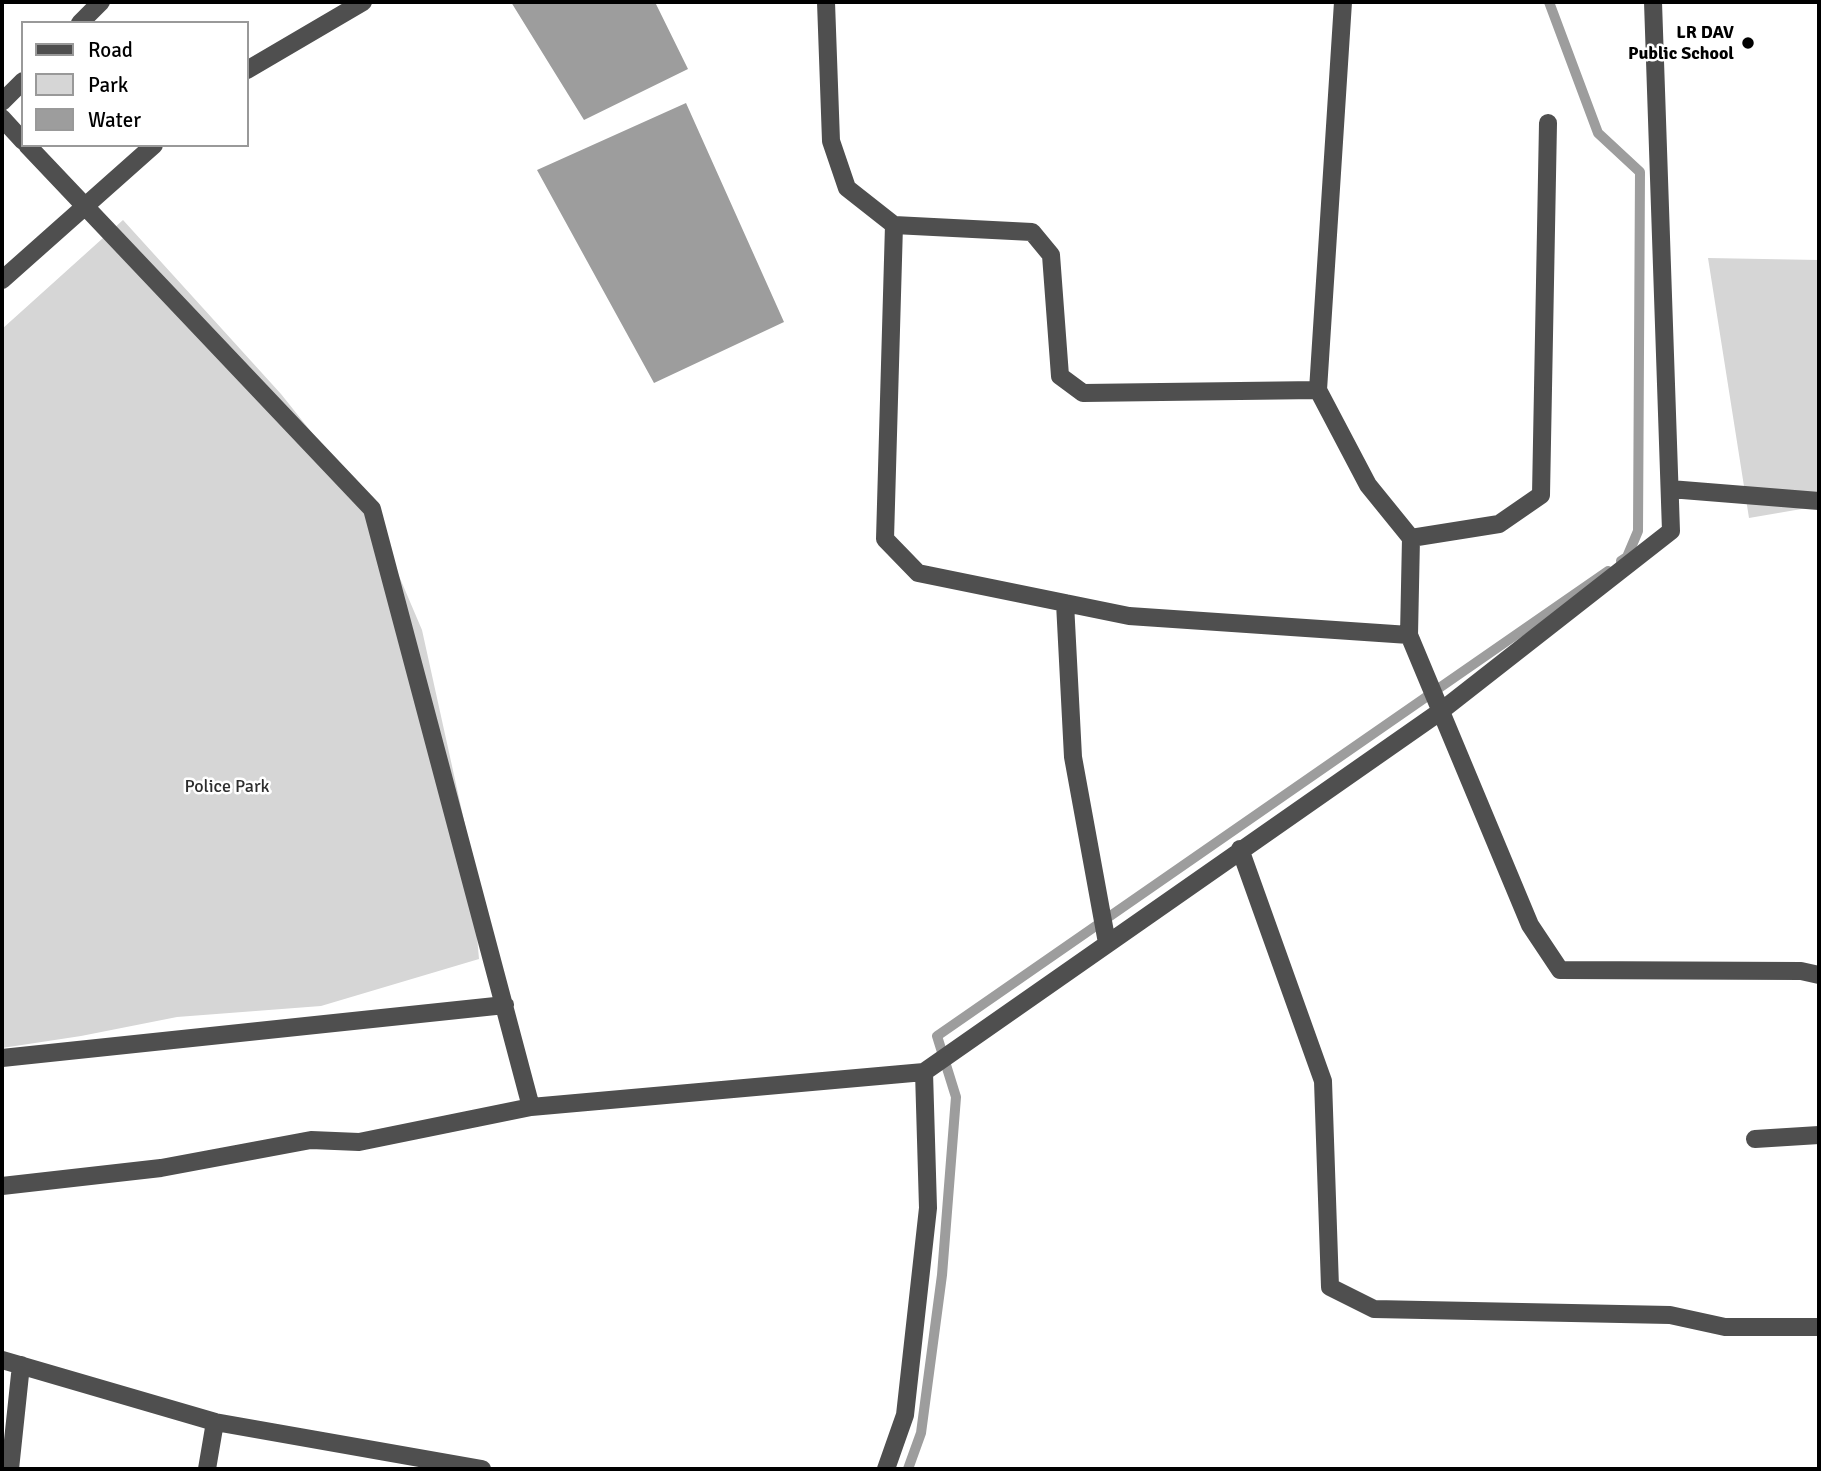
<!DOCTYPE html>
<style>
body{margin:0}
#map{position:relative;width:1821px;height:1471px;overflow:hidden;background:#fff;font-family:Signika,sans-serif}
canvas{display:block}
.frame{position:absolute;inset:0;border:4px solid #000;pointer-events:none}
.legend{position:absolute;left:21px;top:21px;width:228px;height:126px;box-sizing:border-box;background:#fff;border:2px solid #999;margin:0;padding:9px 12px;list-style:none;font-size:21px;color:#000}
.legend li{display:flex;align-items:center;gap:14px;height:35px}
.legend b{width:35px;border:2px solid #999}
</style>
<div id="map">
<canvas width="1821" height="1471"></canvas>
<div class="frame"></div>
<ul class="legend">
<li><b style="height:9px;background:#4f4f4f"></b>Road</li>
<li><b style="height:19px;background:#d6d6d6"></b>Park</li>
<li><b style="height:19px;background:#9d9d9d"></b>Water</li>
</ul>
</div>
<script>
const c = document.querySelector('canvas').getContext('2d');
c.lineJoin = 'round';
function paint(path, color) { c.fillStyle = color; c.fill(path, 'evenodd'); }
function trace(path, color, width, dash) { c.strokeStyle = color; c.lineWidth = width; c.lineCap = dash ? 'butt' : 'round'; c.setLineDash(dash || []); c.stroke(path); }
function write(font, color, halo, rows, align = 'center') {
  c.font = font + ' Signika,sans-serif'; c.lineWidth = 5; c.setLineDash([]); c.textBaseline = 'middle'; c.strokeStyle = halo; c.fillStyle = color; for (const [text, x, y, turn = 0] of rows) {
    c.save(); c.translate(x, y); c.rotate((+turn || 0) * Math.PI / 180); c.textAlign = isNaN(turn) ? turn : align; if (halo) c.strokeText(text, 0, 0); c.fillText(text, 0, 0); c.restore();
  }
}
const green = new Path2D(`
 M123,220L281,394L368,503L422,630L469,843L479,959L321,1006L177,1017L81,1036L2,1048V329Z
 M1708,258L1819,260V506L1749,518Z`);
const water = new Path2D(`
 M511,2H655L688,69L584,120Z
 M686,103L784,322L654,383L537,170Z`);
const stream = new Path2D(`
 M1549,2L1598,133L1640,172L1638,531L1627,557L1621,561
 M908,1469L921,1433L942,1275L956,1097L937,1036L1608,571`);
const minor = new Path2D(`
 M826,2L831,141L847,188L894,225L1032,232L1051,255L1060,376L1083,393L1318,390
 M1343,2L1318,390L1368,485L1411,538L1499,524L1541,495L1548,123
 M80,23L101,2
 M247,70L363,2
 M2,102L23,81
 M2,118L23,141
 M27,145L372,509L531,1107
 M894,225L885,539L918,573L1129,616L1409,635L1411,538
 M2,280L154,145
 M1670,489L1819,501
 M1065,603L1073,757L1107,943
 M1409,635L1530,925L1560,970L1801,971L1819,975
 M1240,849L1323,1081L1330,1287L1374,1309L1670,1315L1725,1327H1819
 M2,1058L505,1005
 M1755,1139L1819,1135
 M2,1186L161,1168L311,1140L359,1142L531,1107L924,1072L1441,711L1671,531L1653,2
 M2,1360L215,1422
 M10,1469L21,1365
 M207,1469L215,1422L482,1469
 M886,1469L905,1415L928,1208L924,1072`);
const markers = [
 [1748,43,7,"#000"]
];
const poiNames = [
 ["LR DAV",1734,33],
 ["Public School",1734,54]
];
const parkNames = [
 ["Police Park",227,787]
];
paint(green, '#d6d6d6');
paint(water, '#9d9d9d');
trace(stream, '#9d9d9d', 10);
trace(minor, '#4f4f4f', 18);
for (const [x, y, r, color] of markers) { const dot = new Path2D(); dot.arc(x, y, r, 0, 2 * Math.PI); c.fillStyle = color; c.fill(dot); trace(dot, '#fff', 2.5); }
write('bold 18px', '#000', '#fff', poiNames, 'right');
write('18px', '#2d2d2d', '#fff', parkNames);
</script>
